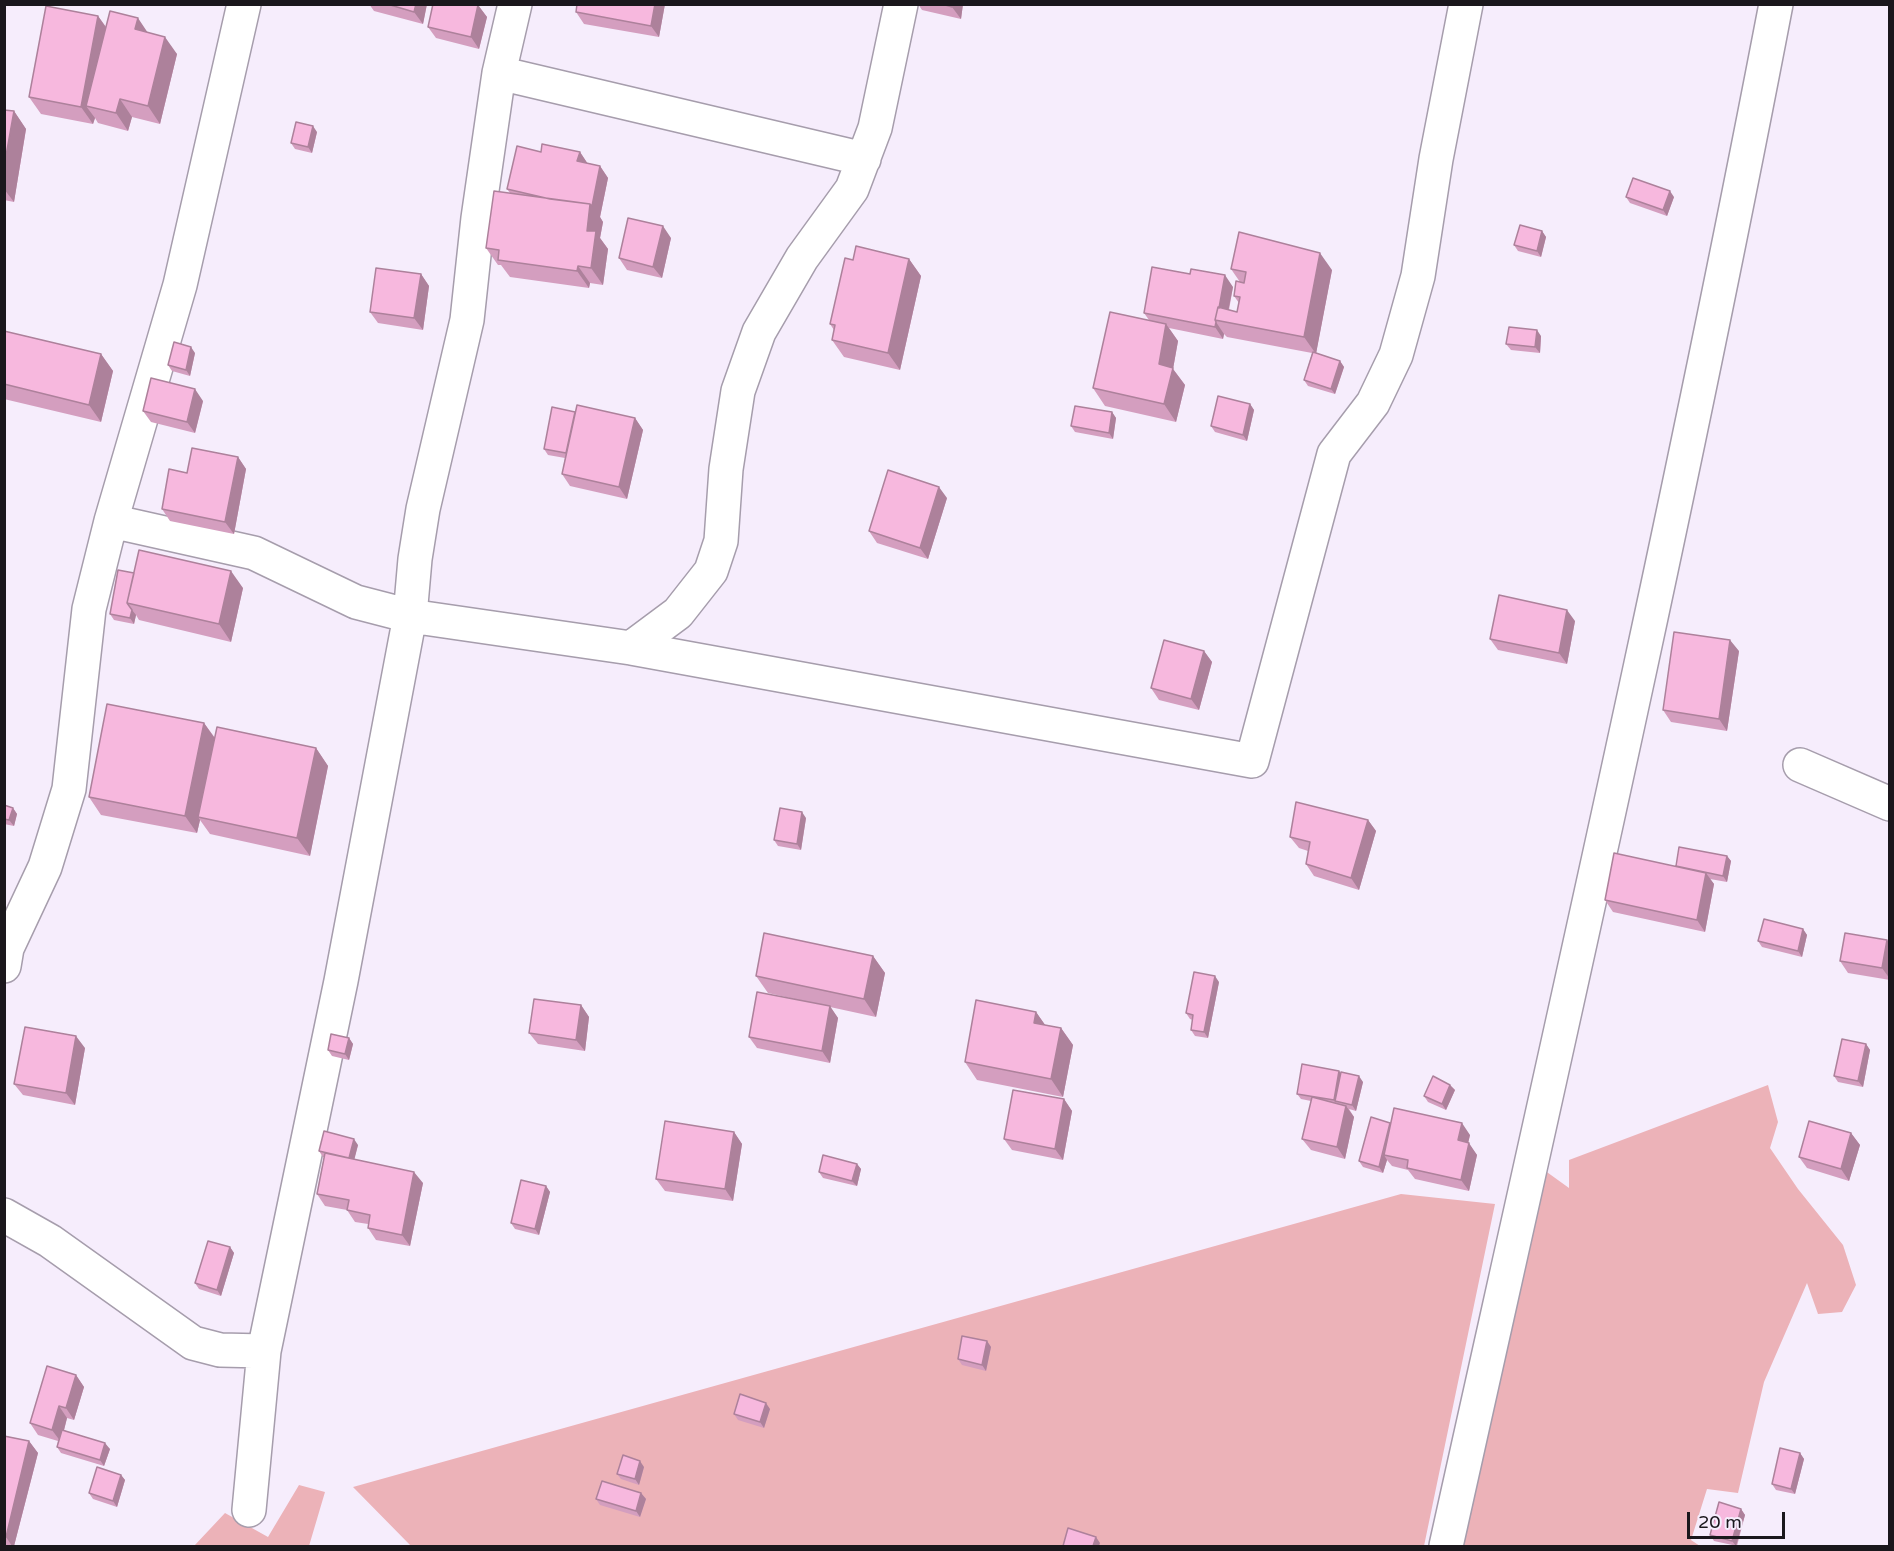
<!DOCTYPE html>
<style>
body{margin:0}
#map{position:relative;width:1894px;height:1551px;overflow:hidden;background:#f6edfc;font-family:"Varela Round",sans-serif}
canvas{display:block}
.frame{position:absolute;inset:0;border:6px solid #1a171c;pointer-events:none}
.scale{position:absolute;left:1687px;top:1512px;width:98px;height:27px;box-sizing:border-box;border:3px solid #1a171c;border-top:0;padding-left:8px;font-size:18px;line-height:21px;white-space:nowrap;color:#1a171c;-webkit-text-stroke:4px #f6edfc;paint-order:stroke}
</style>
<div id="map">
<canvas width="1894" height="1551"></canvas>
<div class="frame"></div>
<div class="scale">20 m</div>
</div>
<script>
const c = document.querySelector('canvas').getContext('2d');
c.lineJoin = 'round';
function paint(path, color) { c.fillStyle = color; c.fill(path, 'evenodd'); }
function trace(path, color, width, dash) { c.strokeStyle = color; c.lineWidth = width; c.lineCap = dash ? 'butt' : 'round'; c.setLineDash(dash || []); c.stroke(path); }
const green = new Path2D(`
 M1768,1085L1778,1122L1770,1148L1798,1189L1843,1245L1856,1285L1842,1312L1818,1314L1807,1283L1764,1382L1738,1493L1707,1489L1691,1540L1700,1546H1444L1526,1157L1569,1188V1160Z
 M1401,1194L1495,1204L1424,1546H411L353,1487Z
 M299,1485L325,1492L309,1546H194L225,1513L268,1537Z`);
const street = new Path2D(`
 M499,73L864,159
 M111,521L254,553L356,602L410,616L631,648L1252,761L1334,454L1373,403L1396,355L1418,276L1436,159L1466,4
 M631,648L678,613L711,571L721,541L726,469L738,391L759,332L802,258L852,189L875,128L901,4
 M1800,765L1890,804
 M4,966L7,948L45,867L69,789L89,609L111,521L180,285L244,4
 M4,1215L50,1241L193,1343L220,1350L264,1351
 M249,1510L264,1351L341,981L410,616L415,559L423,509L467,320L478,218L499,73L515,4
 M1446,1546C1560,1033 1677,521 1776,4`);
const wall = new Path2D(`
 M369,4H427L423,24L374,11Z
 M577,4H665L659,37L584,24L576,12Z
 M918,4H963L961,19L922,10Z
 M478,5L487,17L479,49L436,38L428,27Z
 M98,16L106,27L148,32L177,54L160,124L132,117L128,131L98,123L95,118L93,124L41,114L29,97Z
 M4,110L14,111L26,129L14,202L4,200Z
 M317,132L312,153L295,149L291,143Z
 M541,152H580L587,163L600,166L608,178L600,217L603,222L600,238L608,249L603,285L590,283L589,288L510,277L501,265H498L486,248L510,193L507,189Z
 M1626,197H1674L1667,216L1630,203Z
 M1542,231L1546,237L1541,257L1518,251L1514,245Z
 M671,238L662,278L627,270L619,258Z
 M909,259L921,276L900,370L844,357L832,340L834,330L830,324L853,260Z
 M1231,269L1332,270L1316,353L1340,361L1344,367L1335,394L1308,386L1304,380L1312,353L1227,337L1224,334L1223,339L1169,328L1178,341L1173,369L1185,385L1176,422L1105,406L1093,388L1149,320L1144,313L1190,274L1233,287L1229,310L1237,312L1239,303L1234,296L1240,282Z
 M421,274L429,286L423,330L378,323L370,312Z
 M4,331L101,354L113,371L101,422L4,399Z
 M1541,336L1540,353L1511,350L1506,344Z
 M195,353L190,376L172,371L168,365Z
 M203,401L195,433L151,422L143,411Z
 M1250,404L1254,410L1247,441L1215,432L1211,426Z
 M575,412L635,418L643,430L627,499L570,486L562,474L565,458L548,455L544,449Z
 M1112,412L1116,418L1113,439L1075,432L1071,426Z
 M238,457L246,469L234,534L170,521L162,509L187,473Z
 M947,498L928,559L877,543L869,531Z
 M134,573L243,588L231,642L139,620L136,615L134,624L114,620L110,614Z
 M1575,621L1567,664L1498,650L1490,639Z
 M1204,651L1212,662L1199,710L1159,700L1151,688Z
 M1739,651L1727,731L1671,722L1663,710Z
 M204,723L215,738L316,748L328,766L310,856L210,834L200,820L197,833L101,815L89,797Z
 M4,805L13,808L17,814L14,826L4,824Z
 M806,818L801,850L778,846L774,840Z
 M1368,820L1376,831L1359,890L1314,876L1306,864L1308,851L1299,848L1290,837Z
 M1727,856L1731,861L1727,882L1710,879L1714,884L1705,932L1613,912L1605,900L1676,866Z
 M1803,929L1807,935L1802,957L1762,947L1758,941Z
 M1887,940L1890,944V980L1848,973L1840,961Z
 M873,956L885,973L876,1017L830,1007L838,1018L830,1063L757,1048L749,1037L803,1001L768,993L756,976Z
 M1219,982L1208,1038L1195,1036L1191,1030L1193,1020L1190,1019L1186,1013Z
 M581,1005L589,1017L585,1051L538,1044L529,1033Z
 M1036,1012L1045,1025L1061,1028L1073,1045L1063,1097L977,1080L965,1062Z
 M349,1038L353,1044L349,1060L332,1056L328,1050Z
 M1866,1044L1870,1050L1863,1087L1838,1082L1834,1076Z
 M85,1048L75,1105L23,1095L14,1084Z
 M1339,1071L1341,1074L1363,1082L1356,1111L1349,1109L1354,1117L1345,1159L1311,1150L1302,1139L1311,1101L1301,1099L1297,1094Z
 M1450,1085L1455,1090L1446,1110L1428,1102L1424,1096Z
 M1064,1099L1072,1111L1063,1160L1012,1150L1004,1139Z
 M1390,1123L1470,1135L1468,1143L1477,1155L1469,1191L1415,1179L1408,1170L1392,1166L1387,1160L1383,1173L1363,1167L1359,1161Z
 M734,1132L742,1144L733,1201L665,1191L656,1179Z
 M1851,1133L1860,1145L1849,1181L1807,1168L1799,1157Z
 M358,1145L354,1159L423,1183L410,1246L376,1240L368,1228V1224L355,1222L347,1210L325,1206L317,1194L324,1157H323L319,1151Z
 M857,1164L861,1169L857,1186L823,1178L819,1172Z
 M546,1186L550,1192L539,1235L515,1229L511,1223Z
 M230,1247L234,1253L221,1296L199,1289L195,1283Z
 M987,1341L991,1347L986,1371L962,1365L958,1359Z
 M76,1375L84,1387L74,1420L67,1418L64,1430L110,1449L104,1466L61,1453L57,1447L58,1441L38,1435L30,1423Z
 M770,1409L764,1428L738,1420L734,1414Z
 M4,1436L29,1441L38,1453L14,1546H4Z
 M1800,1453L1804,1459L1795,1494L1776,1490L1772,1484Z
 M644,1467L639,1485L621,1479L617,1474Z
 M121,1475L125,1480L117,1507L93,1499L89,1493Z
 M641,1493L646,1499L640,1517L600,1505L596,1499Z
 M1741,1509L1745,1515L1737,1546L1714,1541L1710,1535Z`);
const shadedWall = new Path2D(`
 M416,4H427L423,24L414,12Z
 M655,4H665L659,37L651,26Z
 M953,4H963L961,19L952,7Z
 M478,5L487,17L479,49L471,37Z
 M98,16L110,33L86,106L95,118L93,124L81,107Z
 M138,18L150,36L135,29Z
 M165,37L177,54L160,124L148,106Z
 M120,99L132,117L128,131L116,113Z
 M14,111L26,129L14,202L4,189V167Z
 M313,126L317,132L312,153L308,147Z
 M580,152L588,164L577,161Z
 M600,166L608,178L600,217L603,222L600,238L608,249L603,285L591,268L587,231L590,204Z
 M1670,191L1674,197L1667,216L1663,210Z
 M663,226L671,238L662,278L653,267Z
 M1542,231L1546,237L1541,257L1537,251Z
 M1320,253L1332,270L1316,354L1304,337Z
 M909,259L921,276L900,370L888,353Z
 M578,266L590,283L589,288L577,271Z
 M421,274L429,286L423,330L414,318Z
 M1225,275L1233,287L1226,322L1216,320Z
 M1216,322L1224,334L1223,339L1215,327Z
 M1166,324L1178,341L1173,369L1185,385L1176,422L1164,404L1159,364Z
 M1537,330L1541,336L1540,353L1535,347Z
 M191,347L195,353L190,376L186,370Z
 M101,354L113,371L101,422L89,405Z
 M1340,361L1344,367L1335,394L1331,389Z
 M195,389L203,401L195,433L187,422Z
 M1250,404L1254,410L1247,441L1243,435Z
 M1112,412L1116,418L1113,439L1109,433Z
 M635,418L643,430L627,499L619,487Z
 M238,457L246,469L234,534L225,522Z
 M939,487L947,498L928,559L920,548Z
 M231,571L243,588L231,642L219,624Z
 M132,610L136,615L134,624L130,618Z
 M1567,610L1575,621L1567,664L1559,653Z
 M1730,640L1739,651L1727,731L1719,719Z
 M1204,651L1212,662L1199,710L1191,699Z
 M204,723L216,740L198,817L200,820L197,833L185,816Z
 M316,748L328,766L310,856L297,838Z
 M13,808L17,814L14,826L9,820Z
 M802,812L806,818L801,850L797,844Z
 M1368,820L1376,831L1359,890L1351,878Z
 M1727,856L1731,861L1727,882L1723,876Z
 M1706,873L1714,884L1705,932L1697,920Z
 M1803,929L1807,935L1802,957L1798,951Z
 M1887,940L1890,944V979L1882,968Z
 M873,956L885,973L876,1017L864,999Z
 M1215,976L1219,982L1208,1038L1204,1032Z
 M581,1005L589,1017L585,1051L576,1040Z
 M830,1006L838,1018L830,1063L822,1051Z
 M1036,1012L1048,1029L1034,1023Z
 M1061,1028L1073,1045L1063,1097L1051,1079Z
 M76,1036L85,1048L75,1105L66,1093Z
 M349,1038L353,1044L349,1060L345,1054Z
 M1866,1044L1870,1050L1863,1087L1858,1081Z
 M1339,1071L1343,1076L1335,1101L1338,1106L1334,1100Z
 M1359,1076L1363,1082L1356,1111L1352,1105Z
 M1450,1085L1455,1090L1446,1110L1442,1104Z
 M1064,1099L1072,1111L1063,1160L1055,1149Z
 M1346,1106L1354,1117L1345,1159L1337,1147Z
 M1392,1123L1384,1155L1387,1160L1383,1173L1379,1167Z
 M1462,1123L1470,1135L1466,1152L1458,1140Z
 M734,1132L742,1144L733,1201L725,1189Z
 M1851,1133L1860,1145L1849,1181L1841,1169Z
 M354,1139L358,1145L353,1165L349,1159Z
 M1469,1143L1477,1155L1469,1191L1461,1180Z
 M857,1164L861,1169L857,1186L852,1181Z
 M414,1172L423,1183L410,1246L402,1235Z
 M546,1186L550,1192L539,1235L535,1229Z
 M230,1247L234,1253L221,1296L217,1290Z
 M987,1341L991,1347L986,1371L982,1365Z
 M76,1375L84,1387L74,1420L66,1408Z
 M766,1403L770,1409L764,1428L760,1422Z
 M59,1406L67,1418L61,1442L52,1430Z
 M29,1441L38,1453L14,1546H12L6,1537Z
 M105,1443L110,1449L104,1466L100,1460Z
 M1800,1453L1804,1459L1795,1494L1791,1489Z
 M640,1461L644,1467L639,1485L635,1479Z
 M121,1475L125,1480L117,1507L113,1501Z
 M641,1493L646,1499L640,1517L636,1511Z
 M1741,1509L1745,1515L1736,1546L1732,1541Z
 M1096,1537L1100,1543L1099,1546H1093Z`);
const building = new Path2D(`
 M387,4H416L414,12Z
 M433,4H475L478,5L471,37L428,27Z
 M577,4H655L651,26L576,12Z
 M942,4H953L952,7Z
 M46,6L98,16L81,107L29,97Z
 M110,11L138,18L135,29L165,37L148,106L120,99L116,113L86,106Z
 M4,110L14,111L4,167Z
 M296,122L313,126L308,147L291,143Z
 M542,144L580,152L577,161L600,166L592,206L590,204L550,199L507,189L517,146L541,152Z
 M1633,178L1670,191L1663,210L1626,197Z
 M494,191L590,204L587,231H596L591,268L578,266L577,271L498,260L499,250L486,248Z
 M628,218L663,226L653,267L619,258Z
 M1520,225L1542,231L1537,251L1514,245Z
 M1239,232L1320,253L1304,337L1215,320L1218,307L1237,312L1240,297L1234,296L1236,281L1244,283L1246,272L1231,269Z
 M856,246L909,259L888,353L832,340L835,325L830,324L845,258L853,260Z
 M1152,267L1190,274L1191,269L1225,275L1219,308L1218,307L1215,320L1216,322L1215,327L1144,313Z
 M376,268L421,274L414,318L370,312Z
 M1110,312L1166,324L1159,364L1173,368L1164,404L1093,388Z
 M1509,327L1537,330L1535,347L1506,344Z
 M4,331L101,354L89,405L4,384Z
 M174,342L191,347L186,370L168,365Z
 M1313,352L1340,361L1331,389L1304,380Z
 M151,378L195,389L187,422L143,411Z
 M1218,396L1250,404L1243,435L1211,426Z
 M577,405L635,418L619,487L562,474Z
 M1075,406L1112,412L1109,433L1071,426Z
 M552,407L575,412L566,453L544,449Z
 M192,448L238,457L225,522L162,509L169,469L187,473Z
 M888,470L939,487L920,548L869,531Z
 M139,550L231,571L219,624L127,603Z
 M118,570L134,573L127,603L132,610L130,618L110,614Z
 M1499,595L1567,610L1559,653L1490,639Z
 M1674,632L1730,640L1719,719L1663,710Z
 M1164,640L1204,651L1191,699L1151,688Z
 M107,704L204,723L185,816L89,797Z
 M217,727L316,748L297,838L198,817Z
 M1296,802L1368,820L1351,878L1306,864L1310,842L1290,837Z
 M4,805L13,808L9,820L4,819Z
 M780,808L802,812L797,844L774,840Z
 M1679,847L1727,856L1723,876L1676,866Z
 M1614,853L1706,873L1697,920L1605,900Z
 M1764,919L1803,929L1798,951L1758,941Z
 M764,933L873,956L864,999L756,976Z
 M1845,933L1887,940L1882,968L1840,961Z
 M1194,972L1215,976L1204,1032L1191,1030L1193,1015L1186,1013Z
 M757,992L830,1006L822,1051L749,1037Z
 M534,999L581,1005L576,1040L529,1033Z
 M976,1000L1036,1012L1034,1023L1061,1028L1051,1079L965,1062Z
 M25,1027L76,1036L66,1093L14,1084Z
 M331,1034L349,1038L345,1054L328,1050Z
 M1842,1039L1866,1044L1858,1081L1834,1076Z
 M1302,1064L1339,1071L1334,1100L1297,1094Z
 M1341,1072L1359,1076L1352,1105L1335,1101Z
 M1433,1076L1450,1085L1442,1104L1424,1096Z
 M1013,1090L1064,1099L1055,1149L1004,1139Z
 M1312,1097L1346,1106L1337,1147L1302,1139Z
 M1394,1108L1462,1123L1458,1140L1469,1143L1461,1180L1407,1168L1408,1160L1384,1155Z
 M1371,1117L1390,1123L1379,1167L1359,1161Z
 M665,1121L734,1132L725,1189L656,1179Z
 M1809,1121L1851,1133L1841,1169L1799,1157Z
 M324,1131L354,1139L349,1158L319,1151Z
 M325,1153L414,1172L402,1235L368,1228L370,1215L347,1210L349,1200L317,1194Z
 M823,1155L857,1164L852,1181L819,1172Z
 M521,1180L546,1186L535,1229L511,1223Z
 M208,1241L230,1247L217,1290L195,1283Z
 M962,1336L987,1341L982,1365L958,1359Z
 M47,1366L76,1375L66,1408L59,1406L52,1430L30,1423Z
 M740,1394L766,1403L760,1422L734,1414Z
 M62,1430L105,1443L100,1460L57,1447Z
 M4,1436L29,1441L6,1537H4Z
 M1780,1448L1800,1453L1791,1489L1772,1484Z
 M623,1455L640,1461L635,1479L617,1474Z
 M97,1467L121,1475L113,1501L89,1493Z
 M602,1481L641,1493L636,1511L596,1499Z
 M1719,1502L1741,1509L1732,1541L1710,1535Z
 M1068,1528L1096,1537L1093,1546H1063Z`);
paint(green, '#ecb2b8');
trace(street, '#a69dac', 36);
trace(street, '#fff', 33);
paint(wall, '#d49ebf');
paint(shadedWall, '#ad819b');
paint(building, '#f7b8de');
trace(building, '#ad819b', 1.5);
</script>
